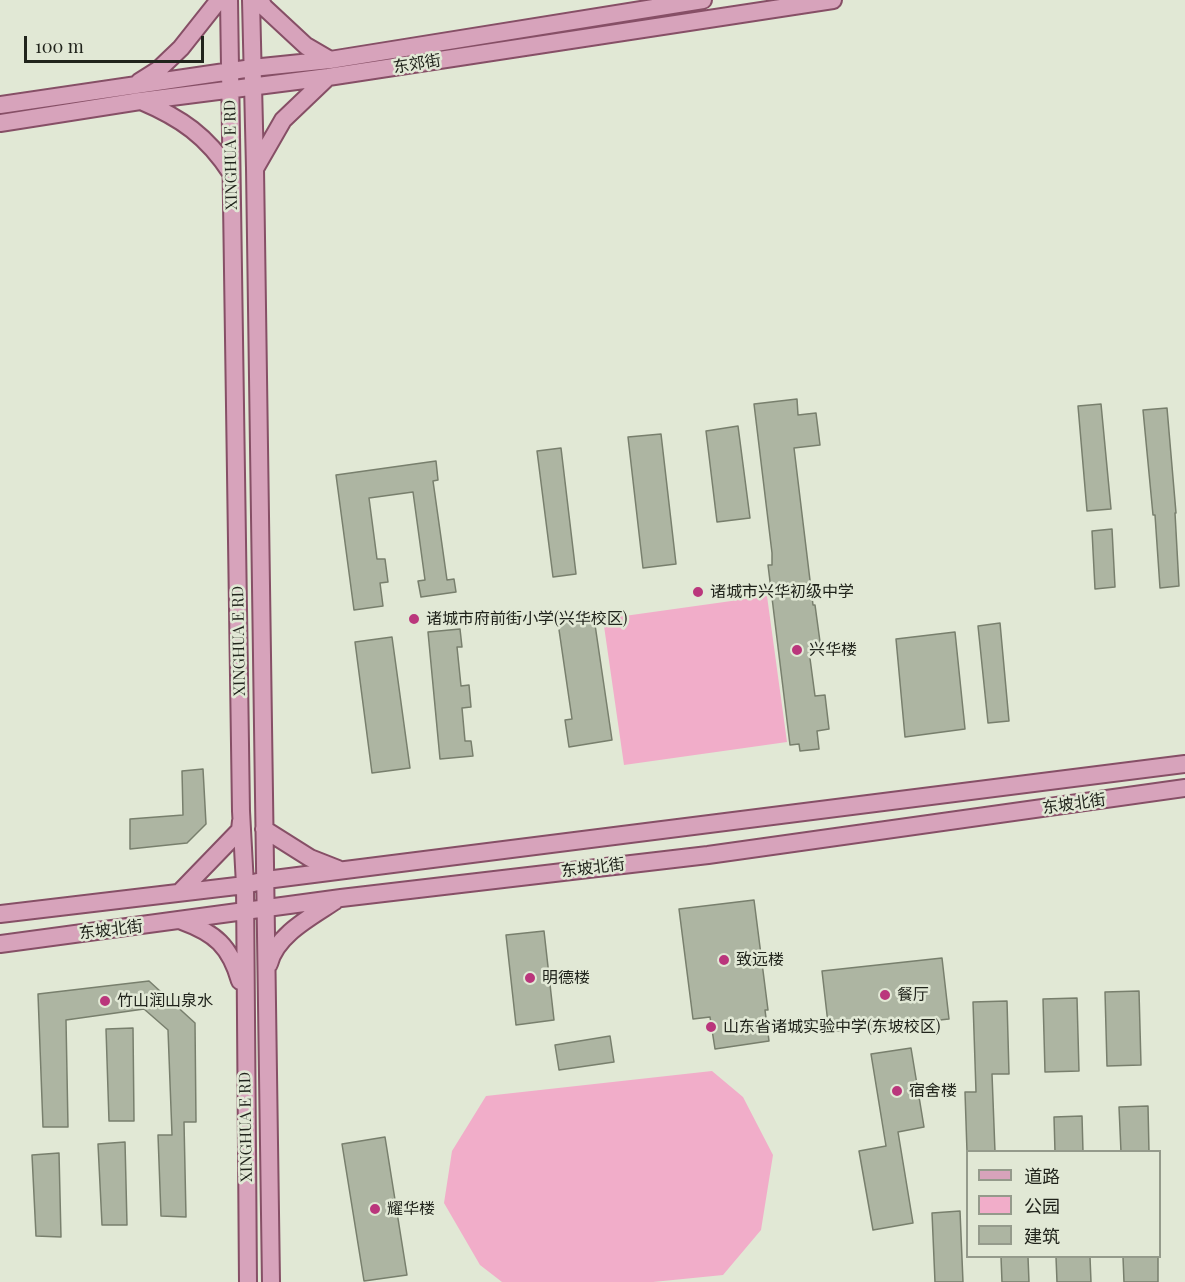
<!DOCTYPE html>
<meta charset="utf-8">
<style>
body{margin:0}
#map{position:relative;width:1185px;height:1282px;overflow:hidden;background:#e1e8d5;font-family:"Playfair Display","Noto Sans SC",serif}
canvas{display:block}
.legend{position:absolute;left:966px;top:1150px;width:195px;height:108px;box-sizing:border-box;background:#e1e8d5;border:2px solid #949a8b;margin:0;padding:8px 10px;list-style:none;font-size:18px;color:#21241c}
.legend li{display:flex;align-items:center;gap:12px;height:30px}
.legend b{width:30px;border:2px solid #949a8b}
.scale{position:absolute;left:24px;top:36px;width:180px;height:27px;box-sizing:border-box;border:3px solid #21241c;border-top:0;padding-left:8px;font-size:18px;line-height:21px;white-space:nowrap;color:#21241c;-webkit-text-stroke:4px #e1e8d5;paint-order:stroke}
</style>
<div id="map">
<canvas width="1185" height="1282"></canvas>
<ul class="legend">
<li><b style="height:8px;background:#d7a3bb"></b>道路</li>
<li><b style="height:16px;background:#f1adc9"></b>公园</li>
<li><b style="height:16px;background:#adb5a2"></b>建筑</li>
</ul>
<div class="scale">100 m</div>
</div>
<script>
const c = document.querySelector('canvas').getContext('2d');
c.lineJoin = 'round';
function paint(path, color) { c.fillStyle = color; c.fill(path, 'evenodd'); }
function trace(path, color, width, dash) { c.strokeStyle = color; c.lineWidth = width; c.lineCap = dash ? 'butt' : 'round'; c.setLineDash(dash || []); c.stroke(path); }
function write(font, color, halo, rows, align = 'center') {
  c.font = font + ' "Playfair Display","Noto Sans SC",serif'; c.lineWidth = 5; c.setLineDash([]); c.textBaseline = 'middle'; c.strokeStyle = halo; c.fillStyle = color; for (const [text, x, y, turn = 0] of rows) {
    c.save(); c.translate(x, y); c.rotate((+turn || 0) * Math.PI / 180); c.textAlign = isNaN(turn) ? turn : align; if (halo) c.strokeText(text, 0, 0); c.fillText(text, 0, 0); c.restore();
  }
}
const green = new Path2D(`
 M767,596L787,742L624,765L603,619Z
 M712,1071L743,1097L773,1155L761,1230L723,1275L653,1282H502L480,1265L444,1203L452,1151L486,1096Z`);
const building = new Path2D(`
 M797,399L798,415L816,413L820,445L794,448L813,605H815L821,649L809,651L815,696L825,695L829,729L817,731L819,749L800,751L799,744L790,745L768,565H772V553L754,404Z
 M1101,404L1111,509L1087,511L1078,406Z
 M1167,408L1176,513H1175L1179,586L1160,588L1155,515H1153L1143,410Z
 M738,426L750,518L717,522L706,431Z
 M661,434L676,564L643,568L628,437Z
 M561,448L576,574L553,577L537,451Z
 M436,461L438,480L433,481L447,580L454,579L456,592L421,597L418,581L425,580L413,492L369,498L377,559H385L388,582L380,583L383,606L354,610L336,475Z
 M1112,529L1115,587L1095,589L1092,531Z
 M593,611L612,740L569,747L565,720L572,719L557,616Z
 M1000,623L1009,721L988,723L978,626Z
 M460,629L462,647H457L461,686L469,685L471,707L462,708L465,741H471L473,756L440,759L428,632Z
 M955,632L965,729L905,737L896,639Z
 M392,637L410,768L372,773L355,642Z
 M203,769L206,824L187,843L130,849V819L183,815L182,771Z
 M754,900L768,1010H765L769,1041L715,1049L710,1017L693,1019L679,909Z
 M544,931L554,1020L516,1025L506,935Z
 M942,958L949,1019L829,1032L822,971Z
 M149,981L195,1023L196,1122H184L186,1217L161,1216L158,1135H172L168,1030L144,1009L66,1020L68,1127H43L38,994Z
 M1139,991L1141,1065L1107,1066L1105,992Z
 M1077,998L1079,1071L1045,1072L1043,999Z
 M1007,1001L1009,1074H992L995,1152H967L965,1092H976L973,1002Z
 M133,1028L134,1121H109L106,1029Z
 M610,1036L614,1062L559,1070L555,1045Z
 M911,1048L924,1127L898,1132L913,1223L873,1230L859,1151L886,1146L871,1054Z
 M1148,1106L1149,1152H1121L1119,1107Z
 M1082,1116L1083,1152H1055L1054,1117Z
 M385,1137L407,1275L364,1281L342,1144Z
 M125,1142L127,1225H102L98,1144Z
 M59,1153L61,1237L36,1236L32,1155Z
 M960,1211L963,1282H935L932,1213Z
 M1001,1257H1028L1029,1282H1002Z
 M1056,1257H1090L1091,1282H1057Z
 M1123,1257H1158V1282H1124Z`);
const major = new Path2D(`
 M229,0L241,811L245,885L248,1282
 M251,0L255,168L271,1282
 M260,0L264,7L306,46L330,60
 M139,82L158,70L181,48L219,0
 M141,101C181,118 207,136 231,173
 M0,105L252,68L330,60L703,0
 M0,123L140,101L328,77L833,0
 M256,167L283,120L328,77
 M264,829L310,858L338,869
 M181,891L240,830L241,821
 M0,914L245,885L266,880L1185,764
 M182,921C215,933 230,946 240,981
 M0,944L341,898L708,855L1185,788
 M269,964C276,935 311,917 335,901`);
const markers = [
 [698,592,6,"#ba367c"],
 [414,619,6,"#ba367c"],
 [797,650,6,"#ba367c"],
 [724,960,6,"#ba367c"],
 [530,978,6,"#ba367c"],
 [885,995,6,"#ba367c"],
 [105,1001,6,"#ba367c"],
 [711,1027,6,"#ba367c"],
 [897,1091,6,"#ba367c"],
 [375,1209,6,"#ba367c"]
];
const streetNames = [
 ["东郊街",417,64,-9],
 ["XINGHUA E RD",231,155,-91],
 ["XINGHUA E RD",239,641,-91],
 ["东坡北街",1074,804,-8],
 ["东坡北街",593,868,-7],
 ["东坡北街",111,930,-7],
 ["XINGHUA E RD",246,1127,-91]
];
const poiNames = [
 ["诸城市兴华初级中学",710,592],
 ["诸城市府前街小学(兴华校区)",426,619],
 ["兴华楼",809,650],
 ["致远楼",736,960],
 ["明德楼",542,978],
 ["餐厅",897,995],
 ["竹山润山泉水",117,1001],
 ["山东省诸城实验中学(东坡校区)",723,1027],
 ["宿舍楼",909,1091],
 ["耀华楼",387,1209]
];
paint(green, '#f1adc9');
paint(building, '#adb5a2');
trace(building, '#787f6d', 1.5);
trace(major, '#864f66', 20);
trace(major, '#d7a3bb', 16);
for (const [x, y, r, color] of markers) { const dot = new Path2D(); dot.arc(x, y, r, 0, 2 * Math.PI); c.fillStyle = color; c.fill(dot); trace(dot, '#e1e8d5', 2); }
write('16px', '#21241c', '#e1e8d5', streetNames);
write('16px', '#21241c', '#e1e8d5', poiNames, 'left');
</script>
